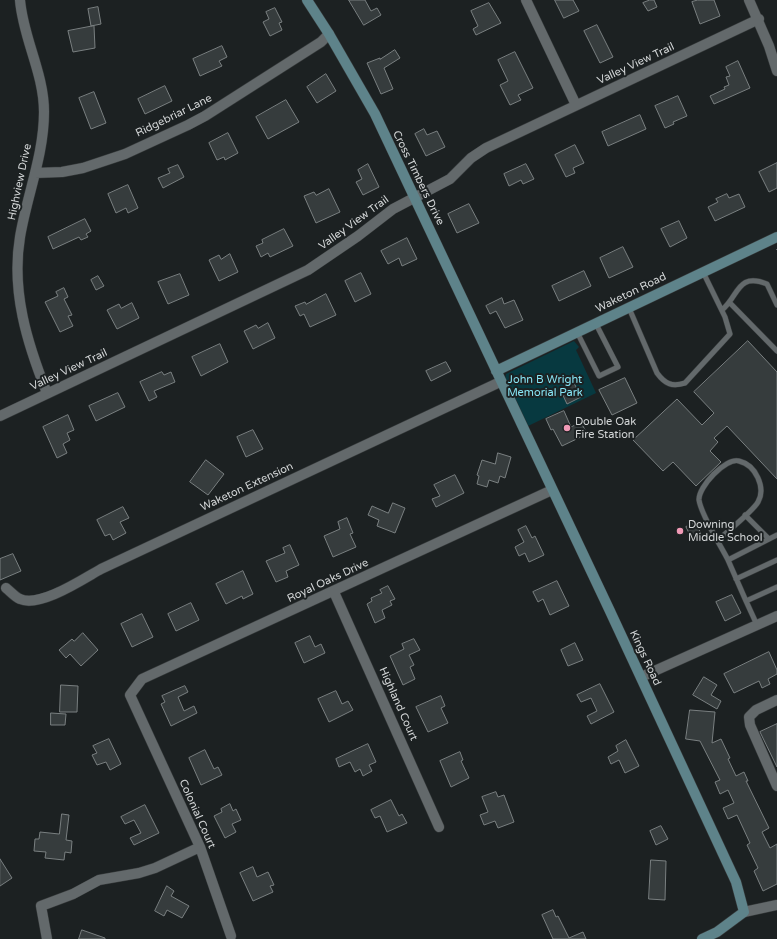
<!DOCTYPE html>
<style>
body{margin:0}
canvas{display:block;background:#1c2122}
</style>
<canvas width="777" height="939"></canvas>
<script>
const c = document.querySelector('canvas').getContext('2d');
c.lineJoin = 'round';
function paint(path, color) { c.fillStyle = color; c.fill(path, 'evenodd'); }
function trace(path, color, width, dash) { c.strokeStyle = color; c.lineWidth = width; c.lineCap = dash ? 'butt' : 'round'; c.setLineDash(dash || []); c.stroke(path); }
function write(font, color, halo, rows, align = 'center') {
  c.font = font + ' "Varela Round",sans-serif'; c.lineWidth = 4; c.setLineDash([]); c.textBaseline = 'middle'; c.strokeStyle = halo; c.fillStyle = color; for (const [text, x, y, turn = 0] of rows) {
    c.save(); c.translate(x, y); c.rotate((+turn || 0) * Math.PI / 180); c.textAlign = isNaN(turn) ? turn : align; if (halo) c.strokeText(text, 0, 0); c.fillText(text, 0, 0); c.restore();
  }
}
const green = new Path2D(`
 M574,341L579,347L576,350L596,393L526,427L505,379L506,374Z`);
const building = new Path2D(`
 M349,0H365L371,11L377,8L381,15L364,25Z
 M555,0H573L579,11L564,18Z
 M650,0H654L657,7L648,11L643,3Z
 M698,0H714L720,16L700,24L692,2Z
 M489,3L501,23L476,35L473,29L478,26L471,11Z
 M98,7L101,24L91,26L88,9Z
 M275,8L282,22L279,23L282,30L270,36L263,22L269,19L266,12Z
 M597,25L613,57L600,63L584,31Z
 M94,26L95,48L73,52L68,31Z
 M222,46L227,57L219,61L222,66L200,76L193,59Z
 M395,50L400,58L384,68L393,89L381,94L367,63L380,58V59Z
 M515,52L533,88L518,95L521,100L510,105L500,85L508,81L498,60Z
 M738,61L750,88L714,104L710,96L725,89L724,87L729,85L726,77L730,76L726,67Z
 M326,74L336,91L317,103L307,87Z
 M165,86L172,101L145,114L138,99Z
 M94,92L106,123L91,129L79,98Z
 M678,96L687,116L673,122L674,124L665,128L655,106Z
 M286,100L299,122L268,139L256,117Z
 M640,115L646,129L608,146L602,132Z
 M424,129L427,135L437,131L445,147L426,156L415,134Z
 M228,133L238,153L225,160L224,157L217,160L209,143Z
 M575,145L584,163L573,168L575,173L566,177L555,155Z
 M777,163V188L769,192L759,172Z
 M368,164L379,187L363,195L356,182L362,179L358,170Z
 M526,164L534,179L523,184L521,180L509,186L504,174Z
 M178,165L184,177L163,188L158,178L170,173L168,169Z
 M128,185L138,208L128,213L126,208L116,213L108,194Z
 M329,189L340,212L316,223L304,196L314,192L316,195Z
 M727,194L729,198L739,194L745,207L715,221L708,207L718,202L716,199Z
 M469,204L479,223L457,233L448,214Z
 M85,219L91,231L86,234L88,237L81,240L79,237L53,249L48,237Z
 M679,221L687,238L670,247L661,229Z
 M284,229L293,246L270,257L268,253L261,257L256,246L263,243L262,240Z
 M407,238L417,259L402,266L399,258L388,264L381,251Z
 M623,247L633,267L609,278L600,258Z
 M230,254L238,272L219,281L209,260L219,255L221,259Z
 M584,271L591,286L559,301L552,286Z
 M361,273L371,294L355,302L345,281Z
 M180,274L189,295L168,304L158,282Z
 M98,276L104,286L96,290L91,280Z
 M64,288L68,297L64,299L72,315L68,316L73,326L60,332L45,302L58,296L56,292Z
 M326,294L336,315L310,327L304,314L300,316L295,306L305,302L306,304Z
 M502,298L504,304L514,300L523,320L505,328L496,311L490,314L486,306Z
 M132,303L139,318L117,329L107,310L119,304L121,308Z
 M268,323L275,338L253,349L244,331L256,325L258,328Z
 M748,341L777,372V479L727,426L714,438L718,442L710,451L721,462L696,486L673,462L663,471L633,440L677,399L702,425L714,413L694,392Z
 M220,344L228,362L201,376L192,357Z
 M446,362L451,371L431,381L426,371Z
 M162,372L164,375L171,372L175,382L154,391L157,397L149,401L140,382Z
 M625,378L637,403L612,415L599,390Z
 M574,383L581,397L567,404L560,389Z
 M118,393L125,407L96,421L89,406Z
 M564,411L571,427L581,422L587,434L562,446L553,429L551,430L546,419Z
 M68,415L74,430L67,433L70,440L63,444L67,453L57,458L43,427Z
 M253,430L263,449L246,457L237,437Z
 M498,453L511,457L505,478L500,476L498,483L489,480L487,487L477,484L479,476L477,475L482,460L495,464Z
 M206,460L224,474L208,495L190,482Z
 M455,475L464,493L436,507L432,499L440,496L434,485Z
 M393,503L405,508L395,533L377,526L379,520L368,515L372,506L388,513Z
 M123,507L129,518L120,522L126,533L113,540L110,534L105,536L97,520Z
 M347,518L353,533L350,534L356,547L333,557L324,536L340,529L338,522Z
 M696,522L701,534L692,539L686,527Z
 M526,526L532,538L535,536L544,555L529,562L525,553L519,556L515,547L524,542L518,530Z
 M290,545L299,565L286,571L288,577L276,582L266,561L285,553L283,548Z
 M13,554L21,571L0,580V559Z
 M243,571L253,594L243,599L242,596L226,604L216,584Z
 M557,581L569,606L550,615L543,599L538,602L533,592Z
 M388,586L395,599L390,601L392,605L382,610L385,618L375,623L367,604L372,601L371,598L382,593L380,590Z
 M732,595L741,613L725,621L716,602Z
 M191,603L199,620L176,631L168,614Z
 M142,614L153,637L132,647L121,624Z
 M83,633L98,650L81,666L70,654L66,658L59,650L72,639L74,641Z
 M310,636L315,647L321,644L325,653L304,663L295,643Z
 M414,639L420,650L409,655L414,665L410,667L415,679L403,685L390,656L404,649L402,644Z
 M575,643L583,660L568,666L561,650Z
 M769,652L777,670V674L768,679L770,684L762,688L759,681L734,693L724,674Z
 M704,677L717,685L711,695L721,701L717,709L693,695Z
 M600,684L614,712L591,724L587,716L597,711L591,698L581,702L577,695Z
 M61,685L78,686L77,712H60Z
 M185,686L188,692L178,697L184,711L194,706L197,713L171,726L161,704L165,702L162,696Z
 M336,691L342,704L348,701L353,710L329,722L318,699Z
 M441,696L445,706L441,708L448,723L428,732L416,707Z
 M690,710L715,712L712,743L721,739L730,758L728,759L736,776L744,772L748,781H746L769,828L762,832L770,848L777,844V884L763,891L754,871L758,868L747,845L750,843L737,815L728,819L723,808L734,803L728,790L720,794L715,782L720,780L700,741L686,739Z
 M51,713L66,714L65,725H51Z
 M777,724V767L760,732Z
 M109,739L121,764L110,770L106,762L97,765L92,755L97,753L93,746Z
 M626,740L639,766L625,773L619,760L611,764L608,757L618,751L616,746Z
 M368,744L376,762L369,765L372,771L363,776L360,769L355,772L350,762L339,767L336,759Z
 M205,750L214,769L218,767L222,775L201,785L189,758Z
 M460,752L463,760L461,761L469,778L451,787L440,761Z
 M496,792L498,797L504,795L514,822L498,828L495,821L484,825L480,815L488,812L482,797Z
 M391,800L399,816L402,814L407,823L387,832L380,816L375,818L371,810Z
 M230,804L233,811L236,809L241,820L232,824L236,832L225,838L214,816L222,812L221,809Z
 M145,805L159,833L134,845L130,838L141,833L134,820L125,824L121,817Z
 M62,814L69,815L66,840L72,841L71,853L65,852L64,860L45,858L46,852L34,851L35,839H39L40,832L59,834Z
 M661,826L668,839L656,845L650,831Z
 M0,859L12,878L0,886Z
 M651,860L666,861L665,900L649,899Z
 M253,867L257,877L268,872L274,885L270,886L273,892L253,901L240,873Z
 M167,886L174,891L171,896L189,906L182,918L167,910L164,916L155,911Z
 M553,910L556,917L558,916L569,938L583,932L586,939H553L542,915Z
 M82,930L105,938V939H79Z`);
const path = new Path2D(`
 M777,249V250`);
const lane = new Path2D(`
 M730,303L777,351
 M629,308L657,373C665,384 672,387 685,383L730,334L725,317L703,272
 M722,310C739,296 737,272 767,284L777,305
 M577,332L599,376L618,367L596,324
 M745,515L769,539
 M718,540C727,532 753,511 758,502C766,488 756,465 739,461C726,457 698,487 699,500C701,515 721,546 728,560
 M736,579L777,560
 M746,601L728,560L777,535
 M757,625L746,601L777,587`);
const street = new Path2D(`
 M20,0C23,38 44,73 44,112C44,155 27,195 20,237C11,291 27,343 47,393
 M526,0L576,105
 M749,0L769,46L777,71
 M35,173L62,172L83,168L125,154L188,125L205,116L321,42L329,34
 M0,416L308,270L358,236L393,209L450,179L471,158L486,148L759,19
 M6,588C10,591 15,597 20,599C40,608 83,579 101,569L500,382
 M334,592L439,827
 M641,677L777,616
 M777,700L756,710L749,717L750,725L777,786
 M744,912L777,905
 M231,936L200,847L130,695L142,679L552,490
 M47,939L41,906L73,894L99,880L139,873L155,868L200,847`);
const secondary = new Path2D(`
 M307,0L329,34L375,114L609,609L736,882L744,912L717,932L702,939
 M496,371L777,237`);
const markers = [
 [567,428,4,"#f09ab6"],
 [680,531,4,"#f09ab6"]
];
const streetNames = [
 ["Valley View Trail",636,64,-25],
 ["Ridgebriar Lane",174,116,-26],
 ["Cross Timbers Drive",418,178,64],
 ["Highview Drive",20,182,-78],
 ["Valley View Trail",354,223,-36],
 ["Waketon Road",631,293,-26],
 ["Valley View Trail",69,370,-25],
 ["Waketon Extension",247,487,-25],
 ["Royal Oaks Drive",328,581,-25],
 ["Kings Road",645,658,65],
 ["Highland Court",398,704,66],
 ["Colonial Court",197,814,66]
];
const parkNames = [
 ["John B Wright",545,380],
 ["Memorial Park",545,393]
];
const poiNames = [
 ["Double Oak",575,422],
 ["Fire Station",575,435],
 ["Downing",688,525],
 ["Middle School",688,538]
];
paint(green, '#073940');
paint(building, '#363c3d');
trace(building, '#797f80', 1);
trace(lane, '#373b3c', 6);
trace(street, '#373b3c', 11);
trace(secondary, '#373b3c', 11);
trace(path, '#7b7f80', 1.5, [3, 2]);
trace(lane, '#63696b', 5);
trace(street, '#63696b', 10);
trace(secondary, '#5e838a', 10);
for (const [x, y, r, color] of markers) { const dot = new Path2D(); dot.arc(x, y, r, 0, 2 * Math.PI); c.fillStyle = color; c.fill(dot); trace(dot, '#1c2122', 1.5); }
write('11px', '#d2d5d6', '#1c2122', streetNames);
write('11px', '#88e6f6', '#1c2122', parkNames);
write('11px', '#d2d5d6', '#1c2122', poiNames, 'left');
</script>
